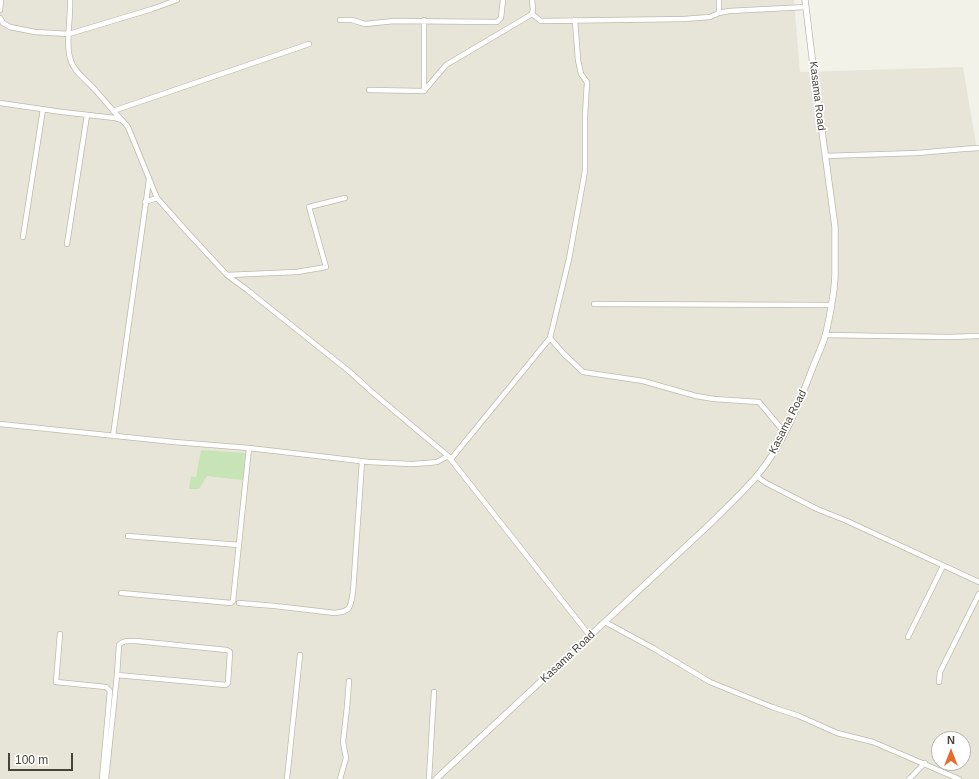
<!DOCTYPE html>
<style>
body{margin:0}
#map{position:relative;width:979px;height:779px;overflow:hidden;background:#f3f2e9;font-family:Arial,sans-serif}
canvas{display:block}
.north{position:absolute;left:931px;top:731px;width:40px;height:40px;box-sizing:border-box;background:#fff;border:1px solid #b5b4af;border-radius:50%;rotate:0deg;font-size:11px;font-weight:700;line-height:16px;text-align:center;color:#464338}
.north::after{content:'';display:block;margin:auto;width:14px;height:18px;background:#e9692a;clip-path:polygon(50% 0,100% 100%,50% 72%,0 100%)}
.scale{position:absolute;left:8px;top:753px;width:65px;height:18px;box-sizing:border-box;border:2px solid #464338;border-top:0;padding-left:5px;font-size:12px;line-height:14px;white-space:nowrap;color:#464338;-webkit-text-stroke:3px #fff;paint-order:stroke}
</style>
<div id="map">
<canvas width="979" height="779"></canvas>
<div class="north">N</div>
<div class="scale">100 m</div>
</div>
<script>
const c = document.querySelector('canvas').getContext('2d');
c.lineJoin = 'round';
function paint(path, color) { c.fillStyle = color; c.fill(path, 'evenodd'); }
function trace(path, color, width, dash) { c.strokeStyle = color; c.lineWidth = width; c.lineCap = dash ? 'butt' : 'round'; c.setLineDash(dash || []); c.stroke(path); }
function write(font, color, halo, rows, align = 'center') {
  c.font = font + ' Arial,sans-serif'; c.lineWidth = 3.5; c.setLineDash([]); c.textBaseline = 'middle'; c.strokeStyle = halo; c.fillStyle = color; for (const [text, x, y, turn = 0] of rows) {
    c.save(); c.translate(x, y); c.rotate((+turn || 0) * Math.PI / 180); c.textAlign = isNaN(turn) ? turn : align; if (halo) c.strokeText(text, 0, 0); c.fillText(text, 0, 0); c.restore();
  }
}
const residential = new Path2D(`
 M0,0H794L800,72L963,67L977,150L979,151V779H0ZM939,739H963V763H939Z`);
const green = new Path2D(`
 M201,450L245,453L243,480L207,476L199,489H189L191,476L196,477Z`);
const minor = new Path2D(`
 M70,0C71,18 65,45 71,61C74,72 89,82 96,91C105,101 112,110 121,119
 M0,10L1,0
 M719,13V0
 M532,14L541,21L684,19L710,17L719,13L729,11L806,7
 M0,18L3,23L10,27L35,32L69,34L152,9L177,0
 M340,20H352L365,24L394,21L497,22L501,18L503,0
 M424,20V91
 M575,20L578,60L581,74L587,82L585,116V171L569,259L550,338L563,353L583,372L643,381L696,396L714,399L759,402L785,433
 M369,90L424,91L446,65L532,14L533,9L532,0
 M0,103L62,112L115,118L122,120L128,127L157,198L189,234L227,275L246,289L350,372L372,392L448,456L590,636
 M113,111L309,44
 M825,156L917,153L963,149L979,148
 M145,202L157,198
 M23,237L43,109
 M67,244L87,115
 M227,275L297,272L326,267L309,207L345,198
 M594,304L831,305
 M825,335L949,337L979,336
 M0,424L174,442L249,448L369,462L411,464L427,463L437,462L448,456
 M113,436L149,180
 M451,459L550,338
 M756,476L766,483L817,509L847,521L979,582
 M128,536L239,545
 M121,593L231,603L233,601L249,448
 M239,603L275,606L335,613C352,611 350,607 353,592L362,461
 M605,622L653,648L710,682L772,707L799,716L837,733L873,742L959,779
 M60,634L56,682L106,687L110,691L102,779
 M908,637L943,566
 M939,682L940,672L979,594
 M106,779L117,675L119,645C123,640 129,641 136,641L227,650L230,652L228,683L226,685L117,675
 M287,779L300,655
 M340,779L346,758L343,742L347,707L349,681
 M429,779L434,692
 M909,779L925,763`);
const tertiary = new Path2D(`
 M436,779L711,523C726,508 742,493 756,477C783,445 798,406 813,367C817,356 823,345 826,333C830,315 834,295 835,276C835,260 835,244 835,227L813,65L805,0`);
const streetNames = [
 ["Kasama Road",817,96,83],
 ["Kasama Road",788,422,-63],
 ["Kasama Road",568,657,-43]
];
paint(residential, '#e7e5d7');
paint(green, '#c6e4b5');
trace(minor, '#bebbac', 6);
trace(tertiary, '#bebbac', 7);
trace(minor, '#fff', 4.5);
trace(tertiary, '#fff', 5.5);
write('11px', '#464338', '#fff', streetNames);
</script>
